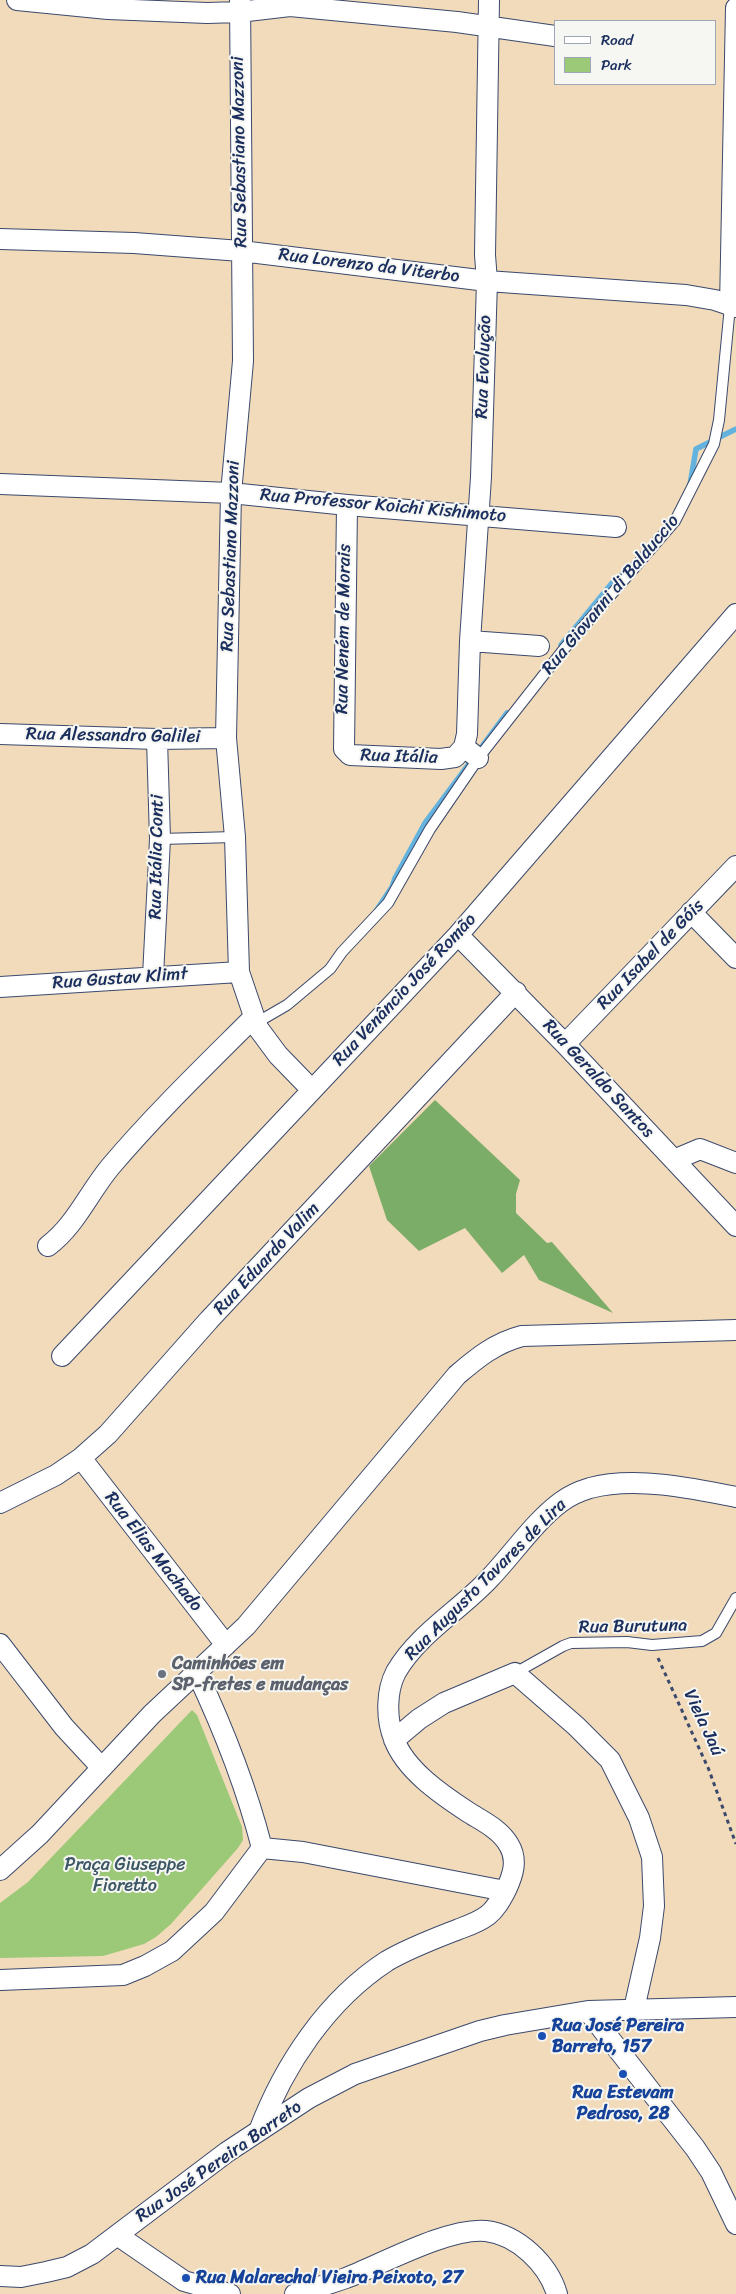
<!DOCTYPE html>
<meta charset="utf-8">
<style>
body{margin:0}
#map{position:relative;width:736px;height:2294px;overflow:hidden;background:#f1dbbb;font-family:Sriracha,sans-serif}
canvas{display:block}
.legend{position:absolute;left:554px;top:20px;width:162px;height:65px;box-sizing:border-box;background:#f6f6f2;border:1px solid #9ea6b7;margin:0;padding:6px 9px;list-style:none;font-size:15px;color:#1b2f5e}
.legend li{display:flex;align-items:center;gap:10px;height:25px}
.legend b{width:25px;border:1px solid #9ea6b7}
</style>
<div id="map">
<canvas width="736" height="2294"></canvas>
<ul class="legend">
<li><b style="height:6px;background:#fff"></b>Road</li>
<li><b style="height:14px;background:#9bc977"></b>Park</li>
</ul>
</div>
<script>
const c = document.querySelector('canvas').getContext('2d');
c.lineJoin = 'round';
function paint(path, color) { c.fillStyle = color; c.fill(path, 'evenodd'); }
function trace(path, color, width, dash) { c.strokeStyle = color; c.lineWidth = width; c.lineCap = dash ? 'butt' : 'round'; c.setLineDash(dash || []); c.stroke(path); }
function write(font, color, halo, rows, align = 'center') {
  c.font = font + ' Sriracha,sans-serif'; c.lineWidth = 4; c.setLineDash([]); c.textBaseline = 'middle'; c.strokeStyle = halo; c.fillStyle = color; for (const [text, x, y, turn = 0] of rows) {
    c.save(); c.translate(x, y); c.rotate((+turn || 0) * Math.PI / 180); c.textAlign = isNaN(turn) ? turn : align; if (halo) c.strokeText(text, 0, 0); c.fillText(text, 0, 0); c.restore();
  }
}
const green = new Path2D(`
 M192,1710L197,1715L242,1827L243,1840L238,1848L171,1924L156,1937L144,1944L103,1956L0,1958V1903L28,1882Z`);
const forest = new Path2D(`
 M435,1100L520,1180L516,1194V1213L547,1243L552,1242L613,1313L539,1280L524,1255L502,1273L465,1228L419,1251L387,1220L369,1166Z`);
const stream = new Path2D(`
 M690,485L696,449L736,429
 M561,645L612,583L626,572
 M376,911L392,887L395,878L425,823L507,713`);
const path = new Path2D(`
 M658,1658L709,1770L736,1844`);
const service = new Path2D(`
 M160,839L235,837
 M256,1023L287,1005L330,969L342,952L388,903L430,829L480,756L564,649L675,521L714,444L719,420L730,306
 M515,1673L563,1646L571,1643L627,1642L652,1645L702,1641L716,1633L736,1598`);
const minor = new Path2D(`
 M17,0L108,9L207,13L239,12L290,6L457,22L555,36
 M240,0L243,361L231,493L226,738L235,837L239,972L258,1028L278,1055L311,1089
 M0,239L134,243L241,251L487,281L686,295L715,300L736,307
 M730,306L736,8
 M0,484L231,493L347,505L616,527
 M347,505L344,749L350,755L441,759L455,757L464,747L467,734L470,641L481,477L487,281L485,255L489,0
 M470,641L539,646
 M0,734L157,739L226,738
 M464,747L478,758
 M691,912L736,958
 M458,935L565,1044L736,1226
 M153,976L160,839L157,739
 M0,987L239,972
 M565,1044L736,866
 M674,1160L700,1149L736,1163
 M48,1246C76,1225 89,1192 111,1166C155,1114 205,1066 253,1018
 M62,1356L458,935L736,614
 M81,1458L226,1645
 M0,1503L56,1475L81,1458L108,1434L209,1320L516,992
 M0,1644L64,1727L101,1767
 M197,1673C224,1730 246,1786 262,1848
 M394,1740L419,1719L444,1703L515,1673L576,1726L610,1760L639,1818L652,1857L654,1906L650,1938L634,2009
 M262,1848L303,1852L505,1891
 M0,1870L40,1834L152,1714L246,1626L457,1375C477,1358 495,1343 522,1336L736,1330
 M0,1980L123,1975L145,1966L172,1951L214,1912L262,1848
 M588,2011L695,2148L711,2172L736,2224
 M259,2131C284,2065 327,2000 387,1961C409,1948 436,1938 459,1929C470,1925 479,1922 488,1915C496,1909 501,1899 506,1890C513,1875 518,1860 509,1845C500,1829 482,1821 468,1812C442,1795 405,1770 394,1739C386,1719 386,1691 396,1672C418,1634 460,1610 489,1579C513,1554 534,1522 561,1502C569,1496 580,1491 590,1488C634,1476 692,1488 736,1497
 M117,2235L184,2281L230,2294
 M0,2276L21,2277L46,2272L67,2267L92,2254L227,2152L309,2098L355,2074L480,2031L505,2025L588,2011L736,2007
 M295,2294C312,2289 329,2284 346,2278C382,2264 449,2227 486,2231C518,2235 548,2264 557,2294`);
const markers = [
 [162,1674,5,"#6b7280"],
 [542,2036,5,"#1a4fb4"],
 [623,2074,5,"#1a4fb4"],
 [186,2278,5,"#1a4fb4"]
];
const streetNames = [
 ["Rua Sebastiano Mazzoni",240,152,-91],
 ["Rua Lorenzo da Viterbo",369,266,7],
 ["Rua Evolução",484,367,-88],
 ["Rua Professor Koichi Kishimoto",383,506,5],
 ["Rua Sebastiano Mazzoni",231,556,-88],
 ["Rua Giovanni di Balduccio",611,595,-50],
 ["Rua Neném de Morais",344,629,-89],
 ["Rua Alessandro Galilei",113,736,1],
 ["Rua Itália",399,757,2],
 ["Rua Itália Conti",157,857,-89],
 ["Rua Isabel de Góis",651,955,-46],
 ["Rua Gustav Klimt",120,979,-4],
 ["Rua Venâncio José Romão",405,990,-47],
 ["Rua Geraldo Santos",598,1079,47],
 ["Rua Eduardo Valim",267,1259,-47],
 ["Rua Elias Machado",153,1552,52],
 ["Rua Augusto Tavares de Lira",486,1580,-45],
 ["Rua Burutuna",633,1627,-1],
 ["Viela Jaú",703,1723,65],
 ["Rua José Pereira Barreto",219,2162,-35]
];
const worshipNames = [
 ["Caminhões em",172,1664],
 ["SP-fretes e mudanças",172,1685]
];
const parkNames = [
 ["Praça Giuseppe",125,1865],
 ["Fioretto",125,1886]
];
const transitNames = [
 ["Rua José Pereira",552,2026],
 ["Barreto, 157",552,2047],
 ["Rua Estevam",623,2093,"center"],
 ["Pedroso, 28",623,2114,"center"],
 ["Rua Malarechal Vieira Peixoto, 27",196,2278]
];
paint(green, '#9bc977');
paint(forest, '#7cad68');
trace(stream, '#63b3de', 5.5);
trace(service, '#3b496c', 12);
trace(minor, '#3b496c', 22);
trace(path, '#3b496c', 3, [4, 4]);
trace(service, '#fff', 10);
trace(minor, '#fff', 20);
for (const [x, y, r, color] of markers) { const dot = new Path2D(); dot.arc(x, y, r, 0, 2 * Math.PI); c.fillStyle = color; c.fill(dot); trace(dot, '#f6f6f2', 2); }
write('18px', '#1b2f5e', '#f6f6f2', streetNames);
write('bold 18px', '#5b616d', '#f6f6f2', worshipNames, 'left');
write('18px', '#3b5664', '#f6f6f2', parkNames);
write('bold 18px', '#164399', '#f6f6f2', transitNames, 'left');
</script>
